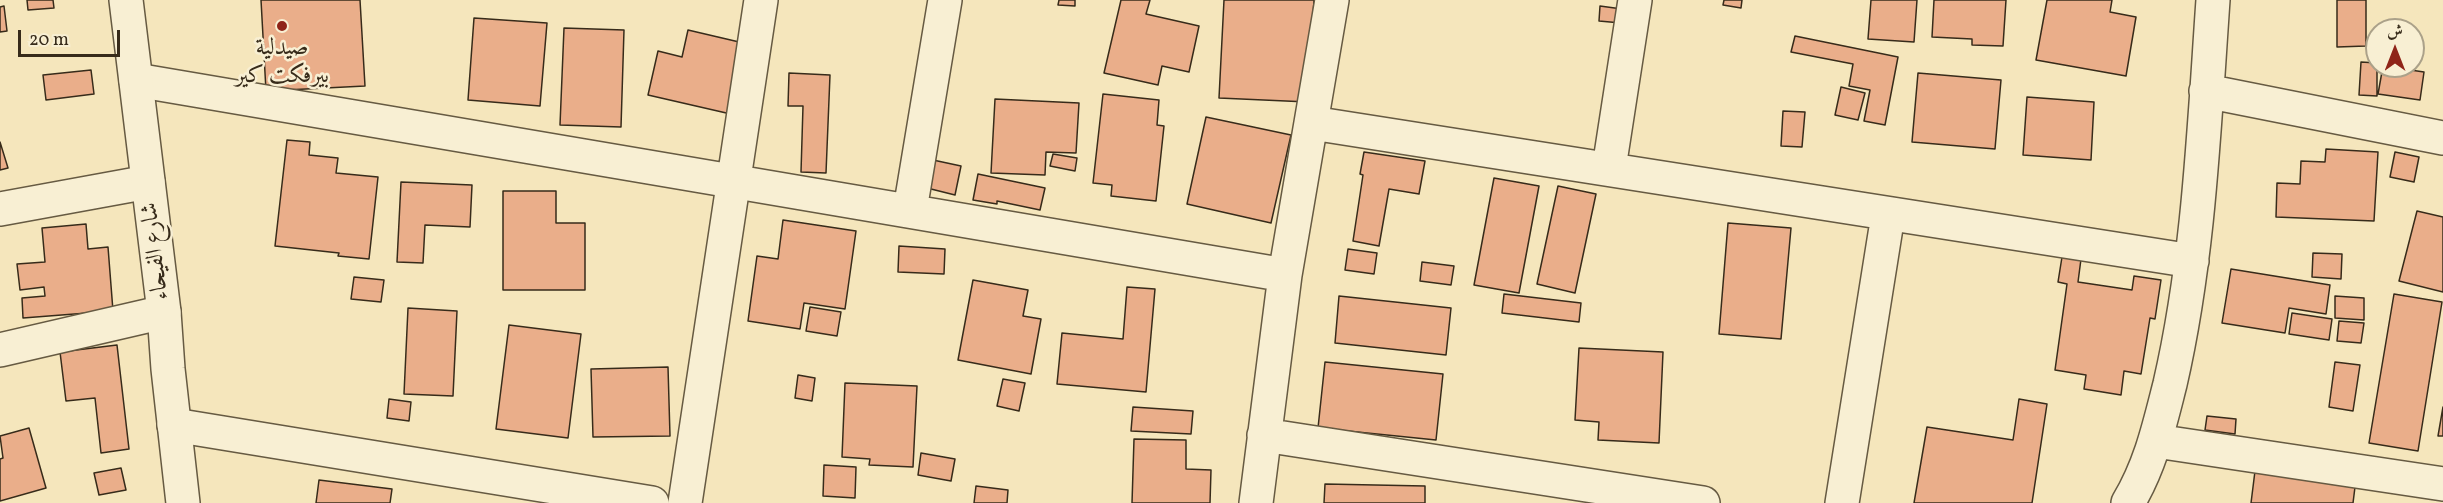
<!DOCTYPE html>
<meta charset="utf-8">
<style>
body{margin:0}
#map{position:relative;width:2443px;height:503px;overflow:hidden;background:#f5e6bc;font-family:Vollkorn,Amiri,serif}
canvas{display:block}
.north{position:absolute;left:2365px;top:18px;width:60px;height:60px;box-sizing:border-box;background:#f8efd3;border:2px solid #aba189;border-radius:50%;rotate:0deg;font-size:16px;font-weight:700;line-height:24px;text-align:center;color:#372b1a}
.north::after{content:'';display:block;margin:auto;width:21px;height:27px;background:#8f2418;clip-path:polygon(50% 0,100% 100%,50% 72%,0 100%)}
.scale{position:absolute;left:18px;top:30px;width:102px;height:27px;box-sizing:border-box;border:3px solid #372b1a;border-top:0;padding-left:8px;font-size:18px;line-height:21px;white-space:nowrap;color:#372b1a;-webkit-text-stroke:4px #f8efd3;paint-order:stroke}
</style>
<div id="map">
<canvas width="2443" height="503"></canvas>
<div class="north">ش</div>
<div class="scale">20 m</div>
</div>
<script>
const c = document.querySelector('canvas').getContext('2d');
c.lineJoin = 'round';
function paint(path, color) { c.fillStyle = color; c.fill(path, 'evenodd'); }
function trace(path, color, width, dash) { c.strokeStyle = color; c.lineWidth = width; c.lineCap = dash ? 'butt' : 'round'; c.setLineDash(dash || []); c.stroke(path); }
function write(font, color, halo, rows, align = 'center') {
  c.font = font + ' Vollkorn,Amiri,serif'; c.lineWidth = 5; c.setLineDash([]); c.textBaseline = 'middle'; c.strokeStyle = halo; c.fillStyle = color; for (const [text, x, y, turn = 0] of rows) {
    c.save(); c.translate(x, y); c.rotate((+turn || 0) * Math.PI / 180); c.textAlign = isNaN(turn) ? turn : align; if (halo) c.strokeText(text, 0, 0); c.fillText(text, 0, 0); c.restore();
  }
}
const building = new Path2D(`
 M27,0H53L54,8L28,10Z
 M261,0H360L365,86L266,91Z
 M1059,0H1075V6L1058,5Z
 M1121,0H1150L1146,14L1199,26L1189,72L1162,66L1158,85L1104,73Z
 M1224,0H1314L1308,102L1219,98Z
 M1724,0H1742L1741,8L1723,5Z
 M1871,0H1917L1914,42L1868,39Z
 M1934,0H2006L2003,46L1972,45V39L1932,37Z
 M2047,0H2112L2110,12L2136,17L2126,76L2036,60Z
 M2337,0H2366V46L2337,47Z
 M4,6L7,31L0,32V7Z
 M1600,6L1622,9L1621,23L1599,21Z
 M474,18L547,23L540,106L468,100Z
 M564,28L624,30L621,127L560,125Z
 M688,30L752,45L735,115L648,95L658,51L682,57Z
 M1795,36L1898,57L1885,125L1864,121L1870,90L1849,86L1853,64L1791,52Z
 M2361,62L2377,63V96L2359,95Z
 M2383,66L2424,72L2420,100L2378,94Z
 M91,70L94,94L46,100L43,75Z
 M789,73L830,75L826,173L801,172L803,106H788Z
 M1918,73L2001,80L1995,149L1912,142Z
 M1841,87L1865,93L1858,120L1835,115Z
 M1103,94L1159,100L1157,125L1164,126L1156,201L1111,196L1112,185L1093,183Z
 M2027,97L2094,102L2091,160L2023,155Z
 M995,99L1079,103L1076,153L1046,152L1045,175L991,173Z
 M1783,111L1805,112L1802,147L1781,146Z
 M1206,117L1291,135L1271,223L1187,204Z
 M287,140L310,142L309,155L338,158L336,173L378,177L369,259L338,256L339,253L275,246Z
 M0,142L8,168L0,170Z
 M2326,149L2378,152L2374,221L2276,217L2277,183L2300,184L2301,161L2325,162Z
 M1364,152L1425,161L1419,194L1389,189L1379,246L1353,241L1363,175L1360,174Z
 M2395,152L2419,157L2414,182L2390,177Z
 M1053,154L1077,158L1075,171L1050,166Z
 M933,160L961,166L955,195L927,188Z
 M978,174L1045,188L1040,210L997,201V204L973,200Z
 M1494,178L1539,186L1519,293L1474,285Z
 M401,182L472,185L470,227L425,225L423,263L397,262Z
 M1558,186L1596,194L1575,293L1537,284Z
 M503,191H556V223H585V290H503Z
 M2417,211L2443,217V292L2399,281Z
 M783,220L856,231L845,309L804,303L800,329L748,321L757,256L778,259Z
 M1728,223L1791,228L1781,339L1719,334Z
 M86,224L88,249L108,247L113,311L23,318L22,298L45,296L44,287L20,290L17,264L45,262L42,228Z
 M899,246L945,249L944,274L898,272Z
 M1348,249L1377,253L1374,274L1345,270Z
 M2313,253L2342,254L2341,279L2312,277Z
 M2062,257L2081,259L2078,282L2132,290L2134,276L2161,280L2155,319L2150,318L2141,374L2124,371L2121,395L2084,389L2086,375L2055,370L2067,284L2058,282Z
 M1422,262L1454,266L1451,285L1420,281Z
 M2231,269L2330,285L2326,314L2289,308L2285,333L2222,323Z
 M354,277L384,280L381,302L351,299Z
 M973,280L1028,290L1023,316L1041,319L1031,374L958,360Z
 M1127,287L1155,289L1146,392L1057,384L1062,333L1123,339Z
 M1504,294L1581,303L1579,322L1502,313Z
 M2394,294L2442,302L2418,451L2369,443Z
 M1339,296L1451,308L1446,355L1335,343Z
 M2335,296L2364,298V320L2335,318Z
 M810,307L841,312L837,336L806,331Z
 M408,308L457,311L453,396L404,394Z
 M2292,313L2332,319L2329,340L2289,334Z
 M2339,321L2364,323L2361,343L2337,341Z
 M509,325L581,334L568,438L496,429Z
 M117,345L129,449L101,453L95,398L66,401L60,352Z
 M1579,348L1663,352L1659,443L1598,440L1599,422L1575,420Z
 M1325,362L1443,374L1436,440L1318,428Z
 M2335,362L2360,365L2353,411L2329,407Z
 M668,367L670,436L593,437L591,369Z
 M798,375L815,378L812,401L795,398Z
 M1003,379L1025,383L1019,411L997,406Z
 M845,383L917,386L913,467L869,465L870,459L842,457Z
 M389,399L411,402L409,421L387,418Z
 M2019,399L2047,404L2032,503H1914L1927,427L2013,440Z
 M1133,407L1193,411L1191,434L1131,431Z
 M2443,407V436H2438Z
 M2207,416L2236,419L2235,434L2205,430Z
 M29,428L46,488L0,501V459L3,458L0,436Z
 M1134,439L1186,440V469L1211,470L1210,503H1132Z
 M921,453L955,459L951,481L918,475Z
 M824,465L856,467L855,498L823,496Z
 M121,468L126,490L99,495L94,473Z
 M2255,471L2355,487L2353,503H2251Z
 M319,480L392,489L390,503H316Z
 M1325,484L1425,486V503H1324Z
 M976,486L1008,490L1007,503H974Z`);
const minor = new Path2D(`
 M136,80L1285,275
 M2206,91L2443,138
 M1312,123C1606,167 1898,217 2192,261
 M1609,168L1635,0
 M0,209L148,182
 M910,210L945,0
 M0,350L164,312
 M174,425L652,503
 M1264,435L1703,503
 M2156,441L2443,484
 M685,503L761,0
 M1256,503L1285,275L1332,0
 M1842,503L1888,215
 M2128,503C2151,464 2159,427 2170,384C2199,258 2204,128 2213,0`);
const tertiary = new Path2D(`
 M126,0L164,312L168,369L183,503`);
const markers = [
 [282,26,6,"#8f2418"]
];
const poiNames = [
 ["صيدلية",282,50],
 ["بيرفكت كير",282,78]
];
const streetNames = [
 ["شارع الفيحاء",157,251,-97]
];
paint(building, '#eaae8a');
trace(building, '#372b1a', 1.5);
trace(minor, '#665a42', 36);
trace(tertiary, '#665a42', 36);
trace(minor, '#f8efd3', 33);
trace(tertiary, '#f8efd3', 33);
for (const [x, y, r, color] of markers) { const dot = new Path2D(); dot.arc(x, y, r, 0, 2 * Math.PI); c.fillStyle = color; c.fill(dot); trace(dot, '#f8efd3', 2); }
write('24px', '#372b1a', '#f8efd3', poiNames);
write('24px', '#372b1a', '#f8efd3', streetNames);
</script>
